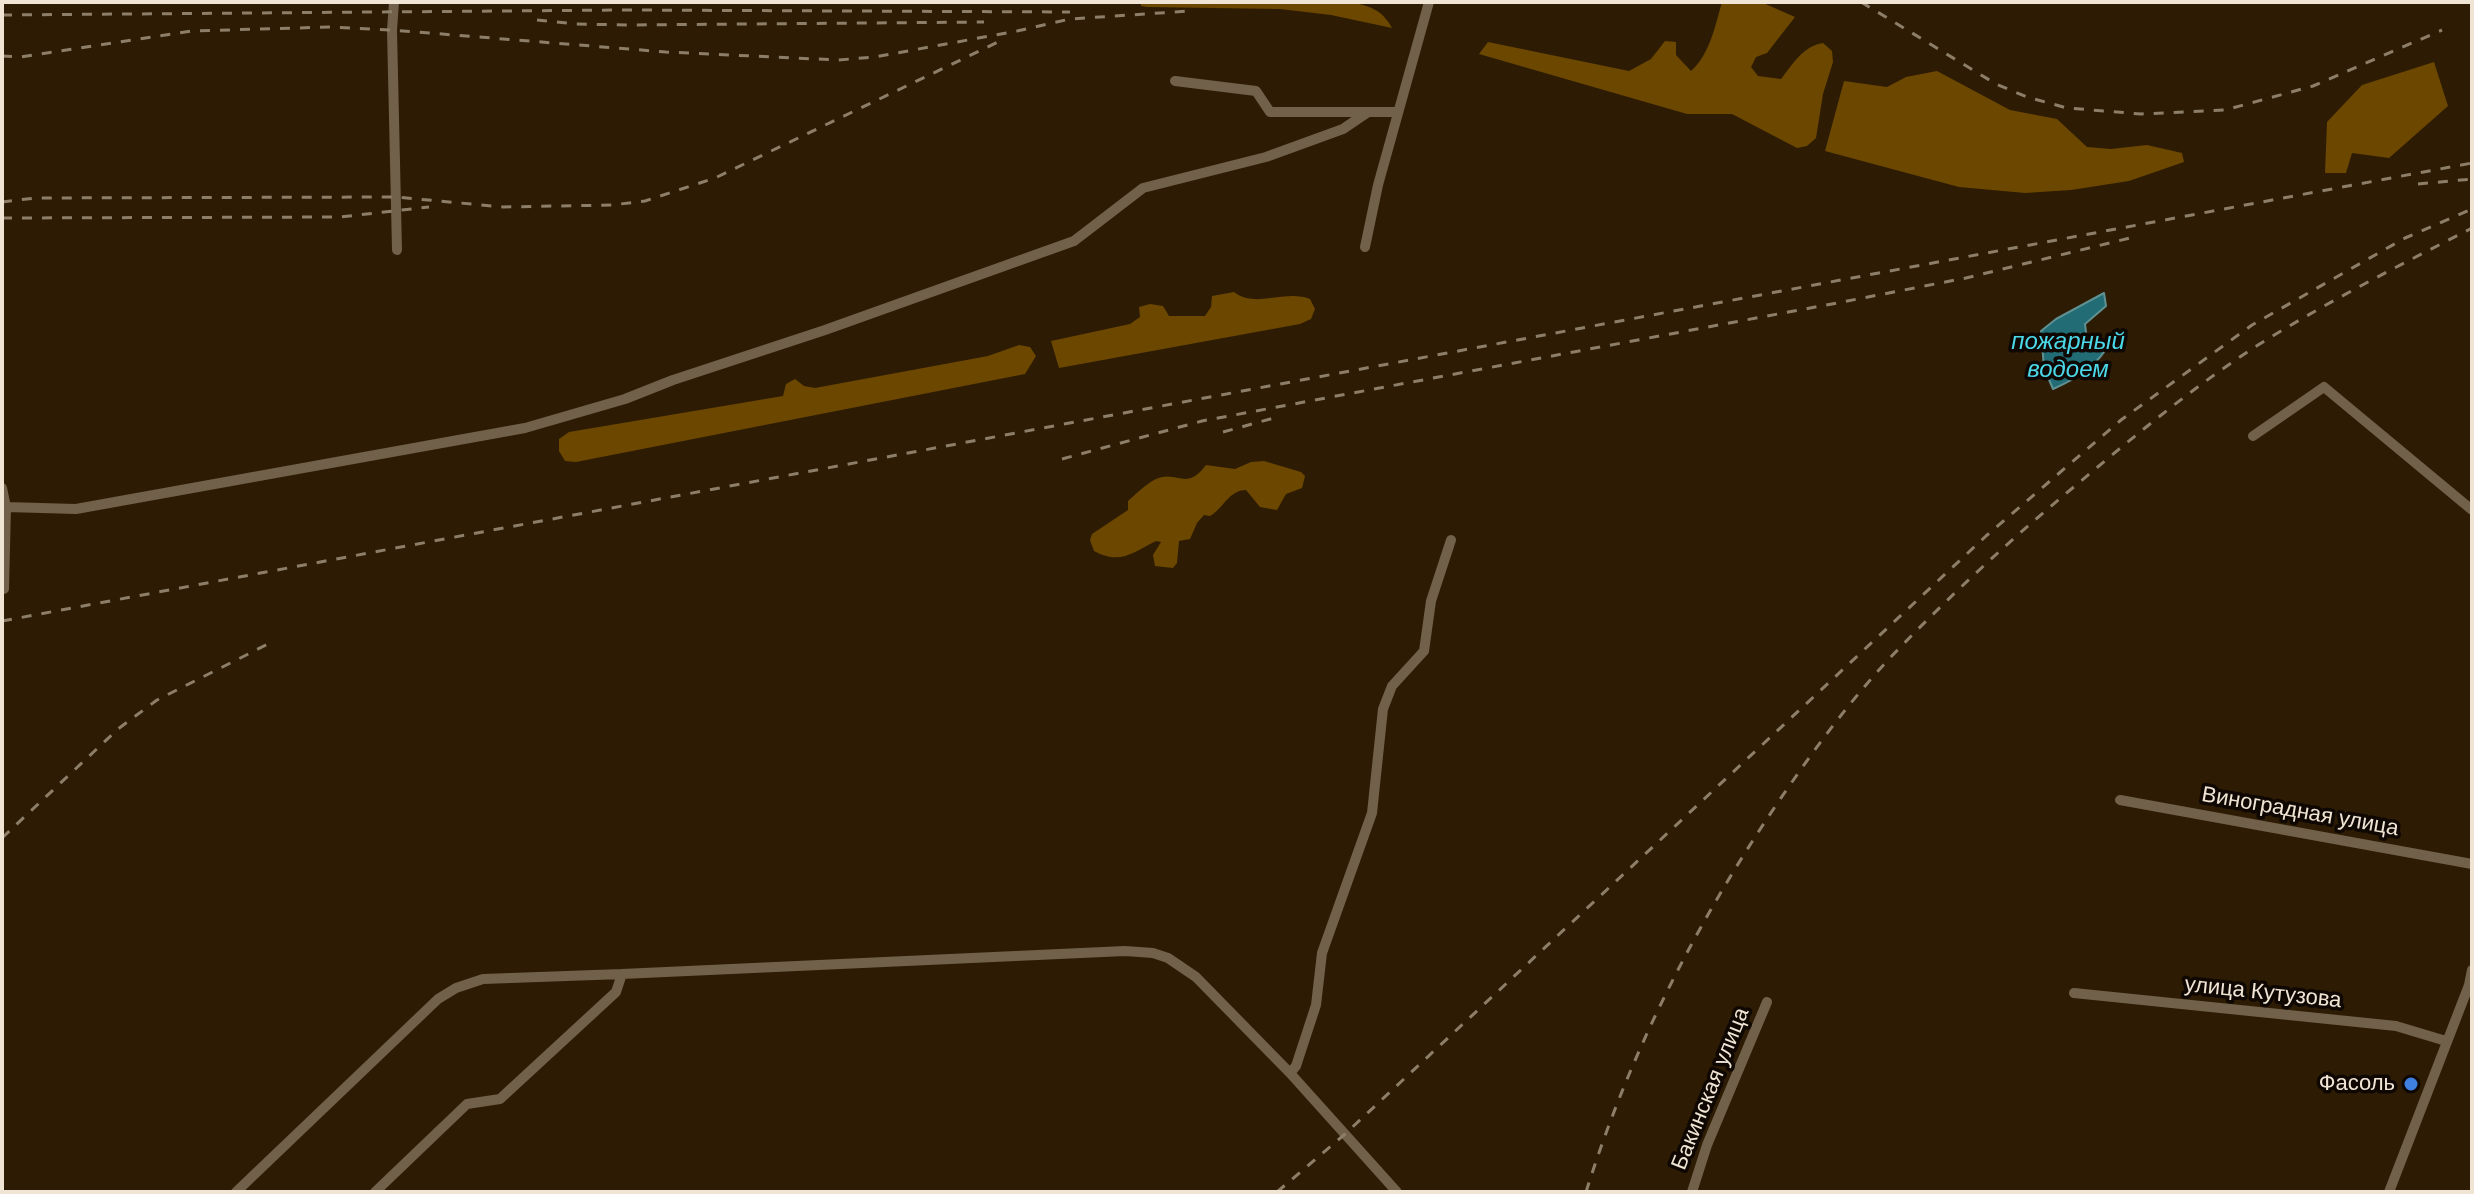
<!DOCTYPE html>
<meta charset="utf-8">
<style>
body{margin:0}
#map{position:relative;width:2474px;height:1194px;overflow:hidden;background:#2d1c03;font-family:Arial,sans-serif}
canvas{display:block}
.frame{position:absolute;inset:0;border:4px solid #f0e4d5;pointer-events:none}
</style>
<div id="map">
<canvas width="2474" height="1194"></canvas>
<div class="frame"></div>
</div>
<script>
const c = document.querySelector('canvas').getContext('2d');
c.lineJoin = 'round';
function paint(path, color) { c.fillStyle = color; c.fill(path, 'evenodd'); }
function trace(path, color, width, dash) { c.strokeStyle = color; c.lineWidth = width; c.lineCap = dash ? 'butt' : 'round'; c.setLineDash(dash || []); c.stroke(path); }
function write(font, color, halo, rows, align = 'center') {
  c.font = font + ' Arial,sans-serif'; c.lineWidth = 7; c.setLineDash([]); c.textBaseline = 'middle'; c.strokeStyle = halo; c.fillStyle = color; for (const [text, x, y, turn = 0] of rows) {
    c.save(); c.translate(x, y); c.rotate((+turn || 0) * Math.PI / 180); c.textAlign = isNaN(turn) ? turn : align; if (halo) c.strokeText(text, 0, 0); c.fillText(text, 0, 0); c.restore();
  }
}
const forest = new Path2D(`
 M1141,2H1350C1369,6 1382,9 1392,28L1331,15L1280,9L1147,7L1141,6Z
 M1722,2H1761L1795,17L1767,53L1756,57L1751,67L1758,76L1781,79C1793,64 1803,46 1823,43L1832,51L1833,62L1823,94L1816,138L1807,146L1797,148L1732,114H1687L1479,54L1488,42L1629,71L1651,59L1665,41L1676,42V55L1691,71C1710,54 1715,26 1722,2Z
 M2434,62L2448,106L2389,158L2352,153L2346,173H2325L2327,122L2362,85Z
 M1937,71L2010,110L2057,119L2087,147L2111,149L2147,145L2182,153L2184,162L2129,181L2071,190L2025,193L1959,187L1825,151L1844,81L1887,87L1906,77Z
 M1234,292C1256,309 1285,289 1310,299L1315,309L1311,319L1300,324L1059,368L1051,341L1130,324L1140,317L1139,307L1150,304L1163,306L1169,316H1205L1211,307L1212,296Z
 M1019,345L1030,347L1036,356L1025,374L576,462L565,461L559,451V439L569,432L783,396L786,384L795,379L804,386L815,388L988,356Z
 M1264,461L1301,472L1305,476L1302,488L1286,494L1277,510L1260,507L1246,490C1229,490 1224,508 1210,516L1204,515L1197,523L1190,539L1179,541L1177,563L1173,568L1155,566L1153,555L1161,542L1156,541C1132,553 1120,565 1094,551L1090,540L1092,534L1128,510V501C1136,494 1145,485 1154,480C1178,468 1185,493 1206,465L1235,469L1251,462Z`);
const water = new Path2D(`
 M2104,293L2106,306L2085,324L2087,340H2112C2096,367 2082,376 2053,389L2044,368L2041,331L2056,319Z`);
const street = new Path2D(`
 M394,2L392,30L397,250
 M1175,81L1256,91L1270,112H1398
 M1365,247L1378,185L1429,2
 M2253,436L2324,387L2472,510
 M2,488L6,507L4,589
 M6,507L76,509L525,428L625,399L673,380L825,330L1074,241L1143,188L1266,157L1343,129L1368,112
 M2120,800L2472,864
 M2074,993L2396,1026L2446,1041
 M1290,1073L1296,1066L1316,1005L1322,953L1372,813L1383,709L1392,686L1424,651L1431,601L1451,540
 M236,1192L438,999L456,988L483,979L622,974
 M375,1192L467,1104L500,1099L616,992L622,974L1125,951L1153,953L1168,958L1196,977L1290,1073L1397,1192
 M1692,1192L1707,1145L1767,1002
 M2389,1192L2469,985L2472,970`);
const rail = new Path2D(`
 M1861,2L1996,84L2027,97L2067,108L2141,114L2225,110L2313,86L2442,30
 M2,15L625,10L1070,12
 M537,20L576,24L629,25L984,22
 M2,56L21,57L192,31L331,27L392,30L666,52L838,60L875,57L1017,31L1070,19L1190,11
 M2418,184L2472,179
 M2,202L35,198L396,197L503,207L612,205L645,201L715,178L998,42
 M2,218L340,217L429,207
 M1223,432L1274,418
 M1062,459L1202,421L1837,303L1966,278L2134,237
 M2,621L2472,163
 M2,838L118,729L157,700L272,642
 M1277,1192L1345,1134L1986,536L2121,420L2252,325L2405,238L2472,209
 M1586,1192C1632,1045 1704,908 1792,782C1821,740 1853,698 1888,660C1949,596 2013,537 2081,481C2138,433 2196,385 2258,345C2327,302 2400,265 2472,228`);
const markers = [
 [2411,1084,8,"#3f7fe0"]
];
const streetNames = [
 ["Виноградная улица",2300,812,10],
 ["улица Кутузова",2263,993,6],
 ["Бакинская улица",1711,1089,-68]
];
const poiNames = [
 ["Фасоль",2395,1084]
];
const waterNames = [
 ["пожарный",2068,342],
 ["водоем",2068,370]
];
paint(forest, '#6c4700');
paint(water, '#216c75');
trace(water, '#5f9092', 2);
trace(street, '#71614a', 10);
trace(rail, '#8d7e6a', 3, [10, 10]);
for (const [x, y, r, color] of markers) { const dot = new Path2D(); dot.arc(x, y, r, 0, 2 * Math.PI); c.fillStyle = color; c.fill(dot); trace(dot, '#0f0802', 3); }
write('22px', '#f0e4d5', '#0f0802', streetNames);
write('22px', '#f0e4d5', '#0f0802', poiNames, 'right');
write('italic 24px', '#4bd8e9', '#0f0802', waterNames);
</script>
